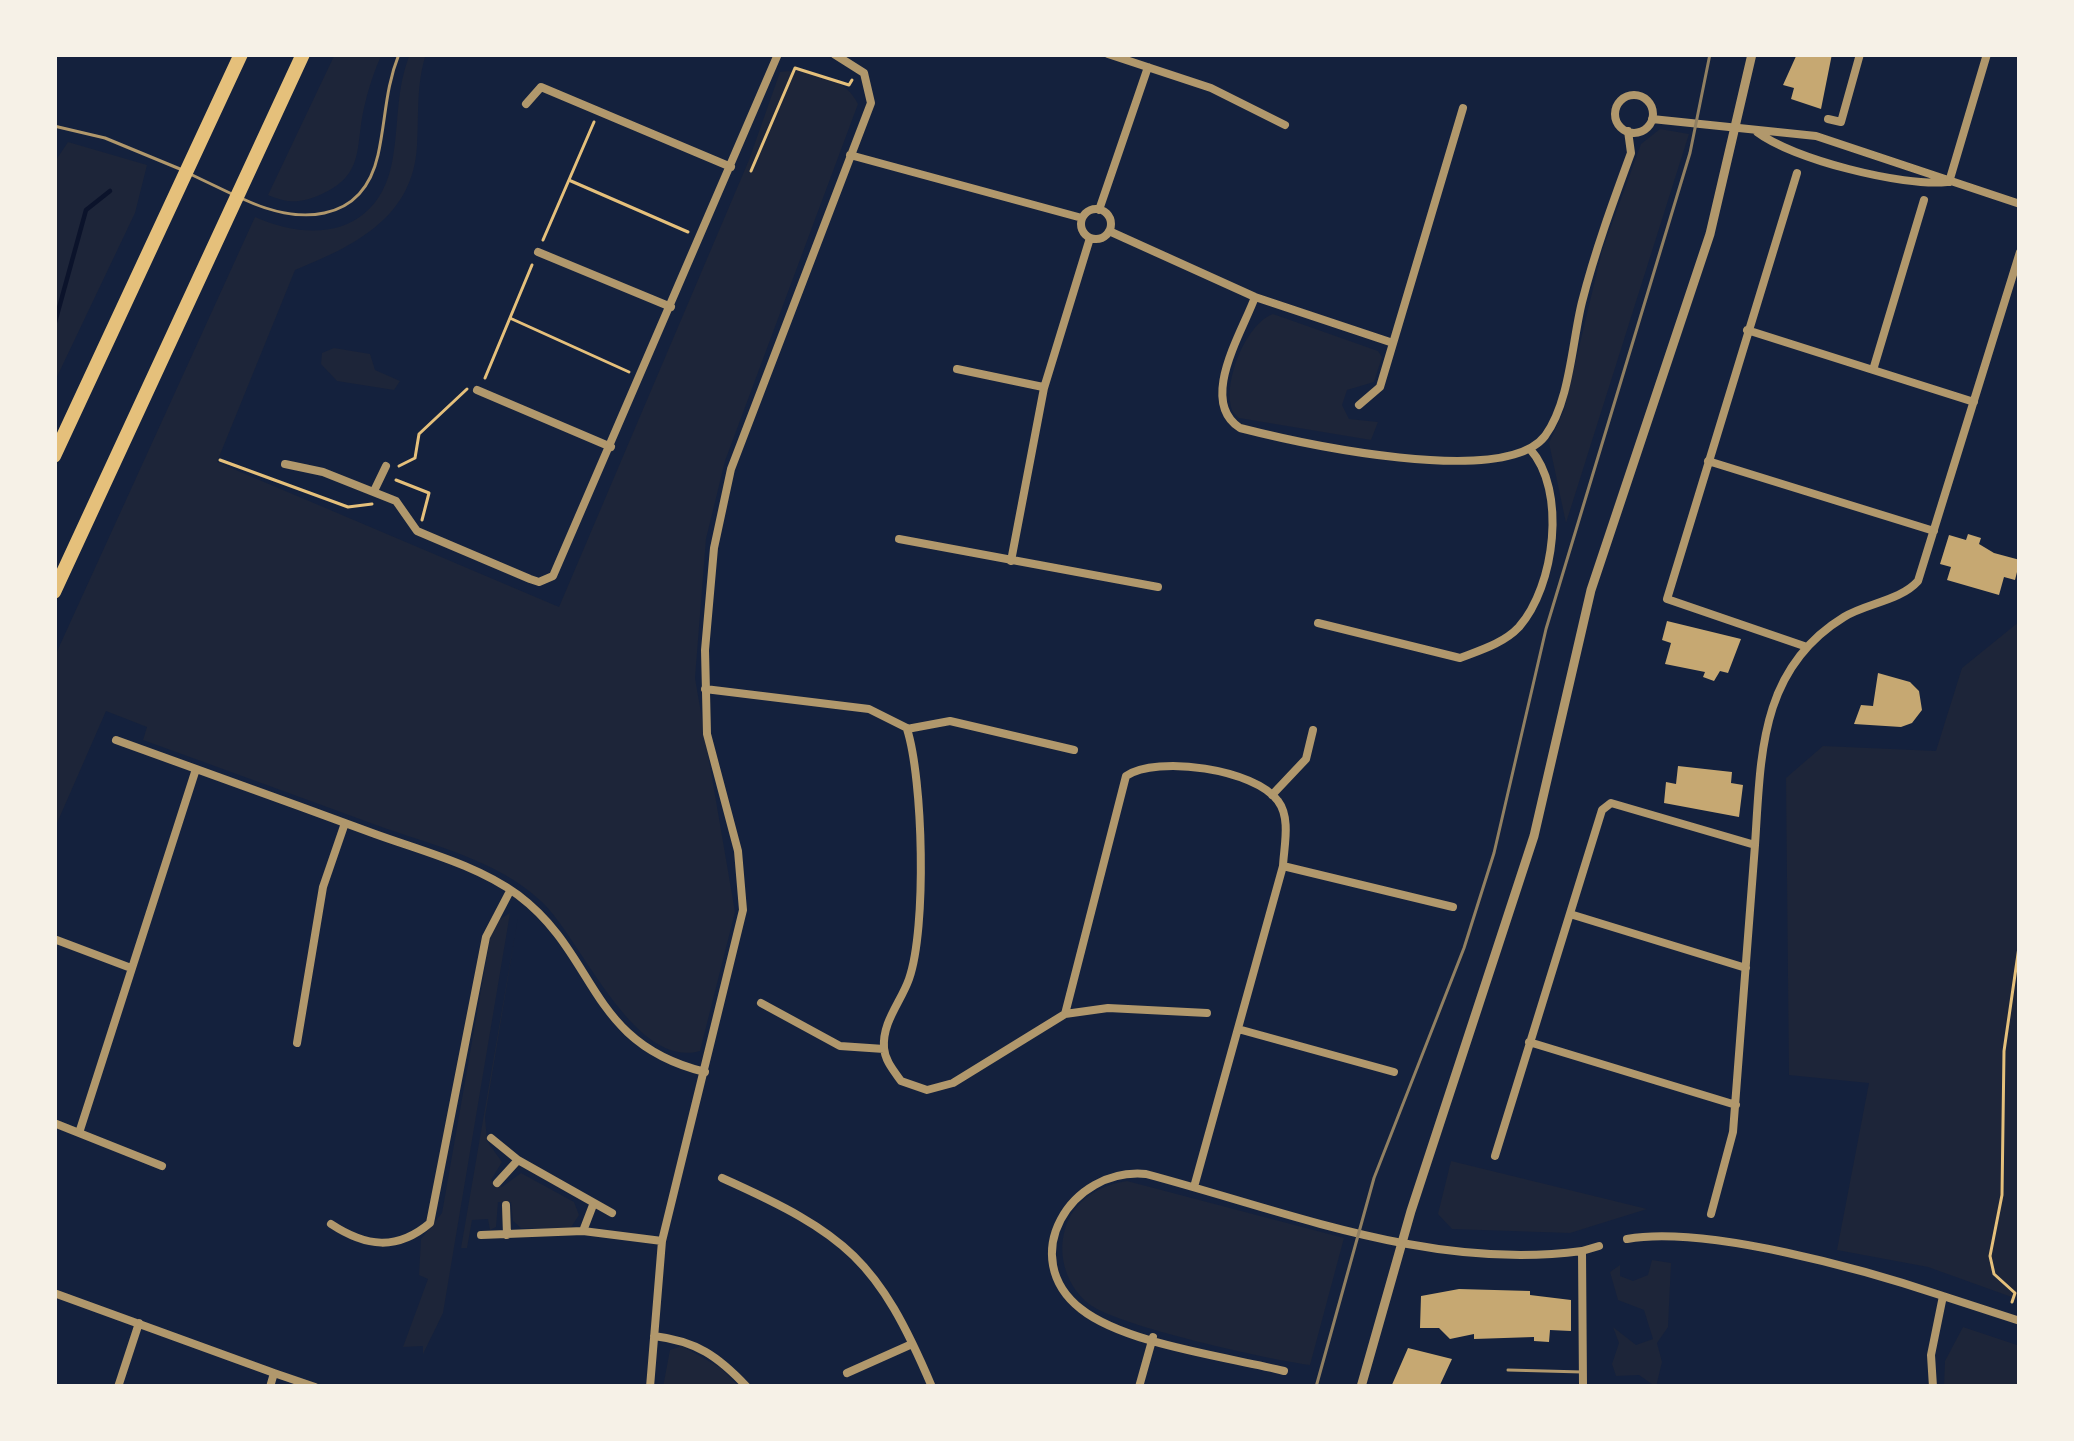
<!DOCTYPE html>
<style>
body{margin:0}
#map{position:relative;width:2074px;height:1441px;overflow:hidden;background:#14213d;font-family:Raleway,sans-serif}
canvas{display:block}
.frame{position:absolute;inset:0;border:57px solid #f6f1e7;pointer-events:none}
</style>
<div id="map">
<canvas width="2074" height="1441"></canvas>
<div class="frame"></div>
</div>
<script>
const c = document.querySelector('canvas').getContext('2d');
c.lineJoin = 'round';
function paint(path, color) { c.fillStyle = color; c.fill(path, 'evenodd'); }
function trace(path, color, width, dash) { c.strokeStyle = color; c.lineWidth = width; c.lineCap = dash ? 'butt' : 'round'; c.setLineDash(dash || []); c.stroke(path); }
const green = new Path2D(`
 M335,54H382C374,71 368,90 364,108C355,148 365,174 322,194C301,203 289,204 268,195Z
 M410,54H426C416,85 419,114 417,146C413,218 354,246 295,270L217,462L559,607L749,160L780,72C808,68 845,77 858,104L725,461L706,539L695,678L735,912L700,1051C634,1070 581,939 542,902C498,860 431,845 376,825C299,797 221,768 143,740L147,727L106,711L54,830V658L255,217C315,244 381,234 393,157C399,122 396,88 410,54Z
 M1660,129L1689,134L1566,523L1549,443L1564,410L1602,251L1641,144Z
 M68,142L147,165L135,213L54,383V163Z
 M1273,314L1378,351L1382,357L1374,382L1347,390L1342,405L1349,419L1378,422L1371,440L1239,418L1233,412C1221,386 1245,324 1273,314Z
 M334,348L370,354L375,370L400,381L394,390L337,381L321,364L322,353Z
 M2020,621V1300L1928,1267L1837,1250L1869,1083L1789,1075L1786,778L1823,746L1936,751L1962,668Z
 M510,913L443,1313L423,1354V1346L403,1347L428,1279L419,1275L421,1239L442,1213L491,933L498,920Z
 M518,917L485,1117L487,1141L502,1162L491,1180L502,1187L521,1173L574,1202L579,1215L570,1229L521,1228L513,1221L511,1202H498L496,1227L490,1230L488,1219L472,1220L467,1248H461Z
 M1451,1161L1647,1209L1570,1233L1452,1229L1438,1214Z
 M1127,1181L1344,1238L1310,1365C1270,1360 1117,1326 1089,1304C1067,1287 1057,1256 1065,1229C1073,1201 1099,1185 1127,1181Z
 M1652,1260L1671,1263L1668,1327L1657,1343L1662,1362L1656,1387L1639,1375L1616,1376L1612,1364L1619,1343L1613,1327L1636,1345L1653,1339L1644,1310L1618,1300L1610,1272L1620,1265V1276L1633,1281L1648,1275Z
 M1963,1327L2020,1346V1387H1944L1945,1361Z
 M682,1346L721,1368L739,1387H663L670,1350Z`);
const stream = new Path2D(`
 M54,326L86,210L110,191`);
const building = new Path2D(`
 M1797,54H1832L1821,109L1791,99L1794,88L1783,85Z
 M1968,534L1981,538L1979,544L1994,553L2020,560L2015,580L2004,577L1999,595L1947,580L1951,567L1940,564L1949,535L1966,540Z
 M1667,621L1741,639L1728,673L1720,671L1714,681L1703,677L1705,672L1665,664L1671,643L1662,640Z
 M1878,673L1910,682L1919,691L1922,710L1912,723L1901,727L1854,724L1861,705L1873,706Z
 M1678,766L1732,772L1731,783L1743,785L1739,817L1664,803L1666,782L1676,784Z
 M1459,1289L1530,1291V1295L1571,1300V1331L1550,1330L1549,1342L1534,1341V1337L1474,1339V1334L1450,1339L1439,1328H1420L1421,1296Z
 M1408,1348L1452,1359L1439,1387H1391Z`);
const path = new Path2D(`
 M751,171L795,68L849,85L852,80
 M571,181L688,232
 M543,240L594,122
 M512,319L629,372
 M485,378L532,265
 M220,460L348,507L372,504
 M399,466L415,458L419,434L467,389
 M396,480L429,493L422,520
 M2012,1302L2015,1293L1994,1274L1990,1256L2002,1195L2004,1051L2020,940`);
const service = new Path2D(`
 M54,126L105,138L180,169
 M188,173L234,195
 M243,199C296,224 362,226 378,155C386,119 385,89 399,54
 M1508,1370L1582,1372`);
const minor = new Path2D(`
 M1108,54L1211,88L1285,125
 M1615 114a19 19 0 1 1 38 0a19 19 0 1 1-38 0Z
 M526,104L541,87L731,167
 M1652,119L1816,136L2020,204
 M1828,119L1841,122L1860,54
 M1757,132C1792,159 1903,187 1947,182
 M850,155L1082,218
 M1797,173L1667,599L1807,647
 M1949,182L1987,54
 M1081 224a15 15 0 1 1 30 0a15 15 0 1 1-30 0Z
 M1099,210L1148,67
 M1109,231L1255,297L1390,342
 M538,252L671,307
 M1255,297C1242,333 1198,401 1240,428C1299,443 1504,489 1545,436C1570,402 1572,342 1582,302C1595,251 1613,202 1631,153L1628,131
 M1747,330L1974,402
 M957,369L1043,387
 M1873,370L1924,200
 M477,390L611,447
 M1359,405L1380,387L1463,108
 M1708,461L1934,531
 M285,464L323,472L396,501L417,531L530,579L539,582L553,576L778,54
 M374,491L386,466
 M899,539L1158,587
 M1011,561L1044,388L1090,238
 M1318,623L1460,658C1481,650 1504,643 1519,627C1555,586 1567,490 1530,449
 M705,689L869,709L907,728
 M907,729C923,779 927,928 909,979C901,1002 882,1022 884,1048C885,1061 894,1071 901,1081L927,1090L953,1083L1065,1014L1126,776C1157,755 1255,769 1278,801C1291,818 1284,846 1283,866L1194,1187
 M907,729L950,721L1074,750
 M116,740C203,772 289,802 375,834C422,851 477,865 518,895C599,956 587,1043 705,1072
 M1272,795L1306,759L1313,730
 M1283,866L1453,907
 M1570,914L1746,968
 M54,939L131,968
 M761,1003L840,1046L884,1049
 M1065,1014L1108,1008L1207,1013
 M1238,1029L1394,1072
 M1529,1042L1736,1105
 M297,1043L323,887L345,823
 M54,1123L162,1166
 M79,1133L196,769
 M491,1138L518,1160L612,1213
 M1495,1156L1602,810L1611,803L1755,845C1761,756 1759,669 1844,617C1867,603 1900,601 1918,581L2020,252
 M722,1178C847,1234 878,1260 932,1387
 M497,1183L518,1160
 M506,1205L507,1235
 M1711,1214L1733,1132L1755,845
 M331,1224C366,1247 397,1251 430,1223L486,937L510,891
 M583,1231L593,1205
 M481,1235L583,1231L662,1241
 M1627,1239C1706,1225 1866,1270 1943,1296L1931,1355L1933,1387
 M1582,1251L1599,1246
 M54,1293L274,1373L270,1387
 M1943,1296L2020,1321
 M654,1336C696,1341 718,1356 747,1387
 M1284,1371C1228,1357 1125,1344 1081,1309C1016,1258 1070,1167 1146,1174C1289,1212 1432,1271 1582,1251L1583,1387
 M274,1373L315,1387
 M847,1373L912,1344
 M118,1387L139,1323
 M650,1387L662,1241L743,910L738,851L707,734L705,650L714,548L731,469L871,103L864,73L834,54
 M1139,1387L1153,1337`);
const tertiary = new Path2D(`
 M1361,1387L1411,1211L1534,836L1591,590L1710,234L1752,54`);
const motorway = new Path2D(`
 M54,456L241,54
 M54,592L303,54`);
const tram = new Path2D(`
 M1316,1387L1374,1178L1464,948L1494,853L1546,629L1690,153L1710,54`);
paint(green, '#1d2539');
trace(stream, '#0b132b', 4.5);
paint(building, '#c6a872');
trace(path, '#e5c07b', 3);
trace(service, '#b1986c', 3);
trace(minor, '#b1986c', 8);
trace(tertiary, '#b1986c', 9);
trace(motorway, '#e5c07b', 14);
trace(tram, '#918062', 3);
</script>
